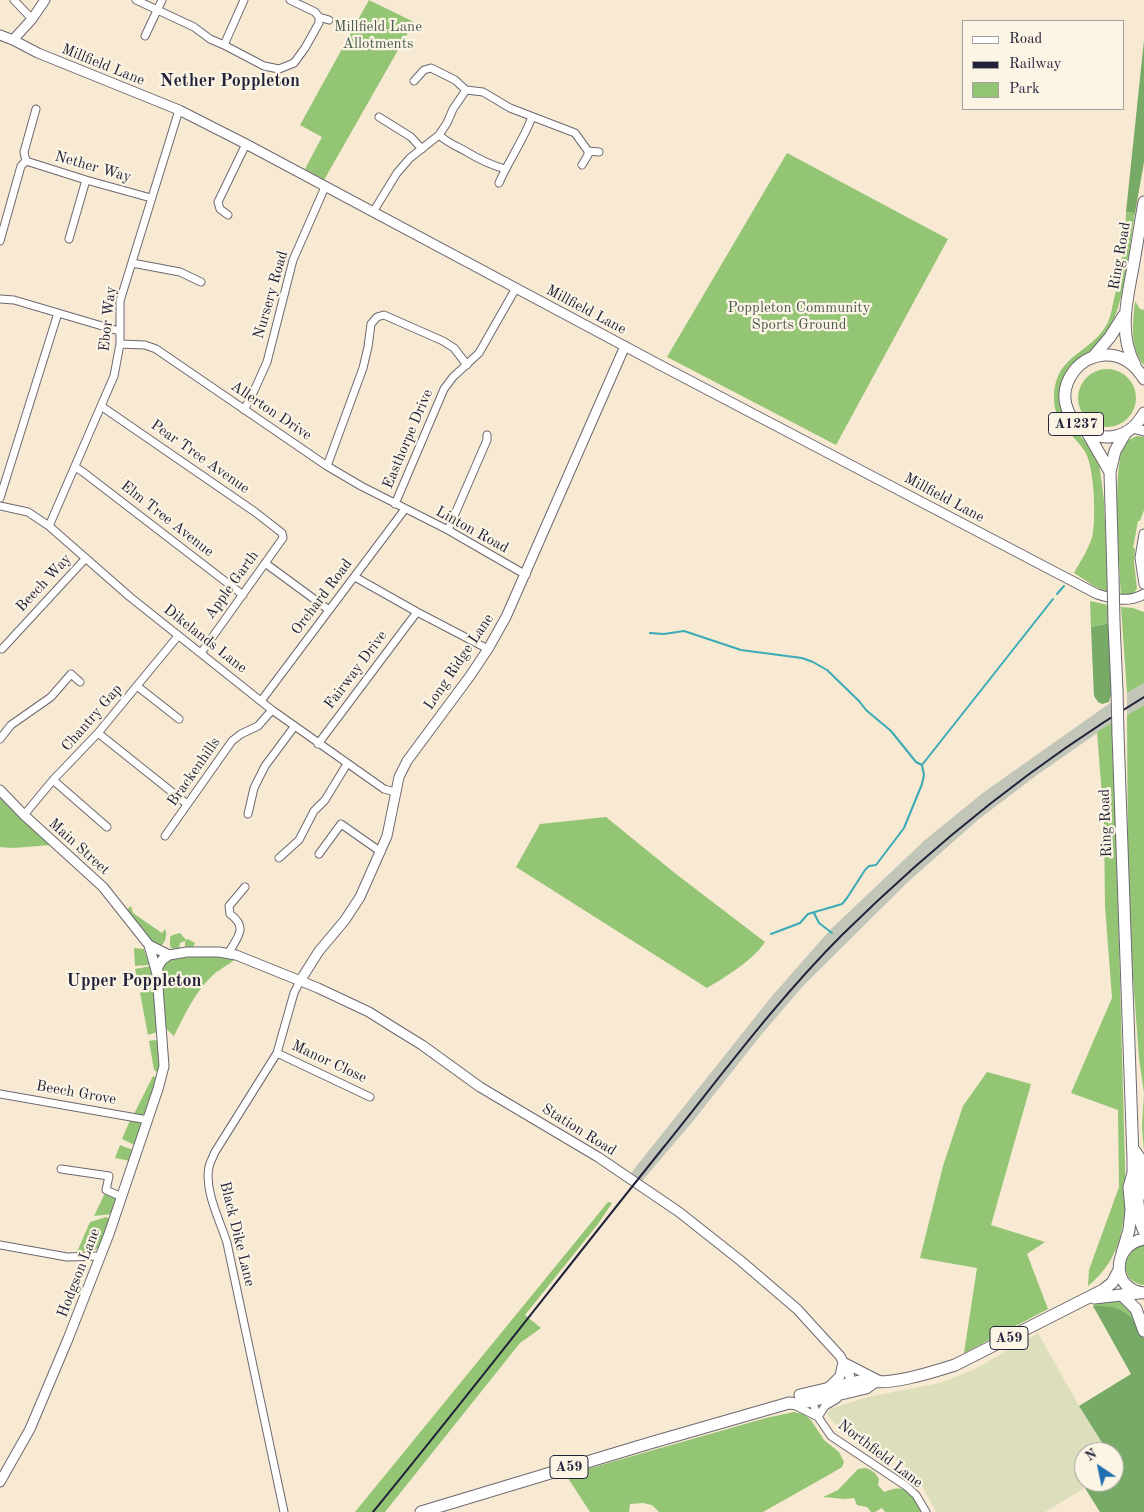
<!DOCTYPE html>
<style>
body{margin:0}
#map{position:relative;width:1144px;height:1512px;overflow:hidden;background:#f7e9d2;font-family:"Old Standard TT",serif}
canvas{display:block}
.legend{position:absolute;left:962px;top:20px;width:162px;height:90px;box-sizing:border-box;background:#fcf5e5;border:1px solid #a5a1a1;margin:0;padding:6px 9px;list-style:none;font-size:15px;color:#22223b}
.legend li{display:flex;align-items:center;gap:10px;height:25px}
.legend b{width:25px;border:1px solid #a5a1a1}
.north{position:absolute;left:1074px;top:1442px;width:50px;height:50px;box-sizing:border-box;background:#fcf5e5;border:1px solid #a5a1a1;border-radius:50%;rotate:326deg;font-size:14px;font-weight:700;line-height:20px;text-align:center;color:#22223b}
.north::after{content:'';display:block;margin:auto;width:18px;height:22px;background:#1f6fb2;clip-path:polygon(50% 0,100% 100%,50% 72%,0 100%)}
</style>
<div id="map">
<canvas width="1144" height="1512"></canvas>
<ul class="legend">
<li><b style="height:6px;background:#fff"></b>Road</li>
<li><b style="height:6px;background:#22223b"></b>Railway</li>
<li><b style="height:14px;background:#93c575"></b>Park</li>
</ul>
<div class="north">N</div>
</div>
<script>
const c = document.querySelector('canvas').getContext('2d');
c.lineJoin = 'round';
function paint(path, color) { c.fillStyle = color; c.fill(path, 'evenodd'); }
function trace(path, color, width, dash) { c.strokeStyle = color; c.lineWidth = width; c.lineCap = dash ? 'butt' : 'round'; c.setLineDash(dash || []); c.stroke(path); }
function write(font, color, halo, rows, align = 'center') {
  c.font = font + ' "Old Standard TT",serif'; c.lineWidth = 4.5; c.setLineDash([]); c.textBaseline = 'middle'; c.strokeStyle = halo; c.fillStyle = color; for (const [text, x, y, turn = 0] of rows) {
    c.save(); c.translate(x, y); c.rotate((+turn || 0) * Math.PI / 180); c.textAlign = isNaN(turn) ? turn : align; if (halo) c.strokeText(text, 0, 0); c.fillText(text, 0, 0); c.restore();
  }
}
const built = new Path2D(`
 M1038,1333L1079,1406L1108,1452H1084V1482H1094L1045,1512H936L916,1475L894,1459L886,1456L882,1449L878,1452L850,1438L837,1427L827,1414L830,1409L868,1397L940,1383L975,1369Z`);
const industrial = new Path2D(`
 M1144,683V705L1127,715V693Z
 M1113,701V722L1037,775L979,819L909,881L803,986L761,1035L694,1120L642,1181L631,1173L772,996L830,930L925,840L984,792Z`);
const green = new Path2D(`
 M369,0L414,22L324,180L305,169L322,137L300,125Z
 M787,153L948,239L836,445L667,357Z
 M1126,212L1135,213C1129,248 1125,304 1107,334C1100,346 1088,355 1076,363L1065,415L1073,428L1093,450L1099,462L1104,501L1108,593L1094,586L1074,573C1080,562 1092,544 1093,532C1096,515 1094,463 1084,450C1072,433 1054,422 1054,399C1054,354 1090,355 1107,324C1111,317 1112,307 1114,299C1121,270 1125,242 1126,212Z
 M1135,301L1140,309L1144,310V365C1129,346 1133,324 1135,301Z
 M1078 398a29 29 0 1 1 58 0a29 29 0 1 1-58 0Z
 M1137,436L1144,437V510L1140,521H1138L1133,548H1135L1134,562L1137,589L1132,595L1121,596C1120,566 1111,466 1125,444C1128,439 1133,438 1137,436Z
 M1090,601L1108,605L1110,623L1091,627Z
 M1121,607L1133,608L1144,612V683L1127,693Z
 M1144,705V1151L1142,1127L1144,1093L1139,1058L1132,963L1128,860L1127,715Z
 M1113,722L1126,1201C1122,1237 1117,1262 1088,1286L1089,1270L1119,1187L1118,1110L1071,1093L1112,998L1105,906L1104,821L1097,732Z
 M0,797L19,817L51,845L13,848L0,847Z
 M606,817L676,874L765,942C753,960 726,977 707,988L516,867L540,824Z
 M131,906L133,913L162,933L165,929C168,934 165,943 161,946L155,945L126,910Z
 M180,933L186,940L188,939L195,943L193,948L185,949V941L180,943L179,950L171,948L170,945V937L173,935Z
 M134,948L144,949L149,965L135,966Z
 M211,956L234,960C227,966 218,970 212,976C195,992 184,1016 174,1036L164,1027L159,975L163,963L176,958Z
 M151,966L153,979L147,984L139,987L135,969Z
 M152,987L154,988L157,1032L148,1035L140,993Z
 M155,1040L159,1041L161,1064L157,1072L154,1070L149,1041Z
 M987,1072L1031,1084L991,1225L1045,1242L1027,1254L1048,1309L964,1353L977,1268L920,1258L943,1166L963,1106Z
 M153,1076L157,1078L145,1114L143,1115L134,1114Z
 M131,1118L142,1124L135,1145L122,1139Z
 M120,1145L133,1150L130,1161L115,1158Z
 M105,1193L118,1199L113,1214L94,1216Z
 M608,1202L612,1203L598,1224L525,1315L541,1328L520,1343L385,1512H355Z
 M106,1217L110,1219L100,1247L93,1251L77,1252L90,1222Z
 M1144,1245V1285C1119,1282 1120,1252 1144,1245Z
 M1112,1298L1130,1304L1141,1331L1101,1306H1093L1098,1301Z
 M794,1412L803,1414L811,1420L824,1440L839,1452L844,1462L842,1467L832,1473L763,1512H659L652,1505L643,1503L630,1504L629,1512H590L566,1475L766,1418Z
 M865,1468C872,1470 875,1472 879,1479L878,1485L884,1492C907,1482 910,1494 923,1512H885L882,1508L875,1512H871L867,1507L857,1505L854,1498L845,1499L823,1497L838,1490L858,1469Z`);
const forest = new Path2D(`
 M1144,40V162L1135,213L1126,212Z
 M1110,623L1112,691L1109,702L1102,704L1098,702L1094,696L1091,627Z
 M1093,1306C1120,1305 1132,1312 1144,1338V1512H1100L1085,1488L1094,1482H1114V1470L1118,1467L1114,1461V1452H1108L1079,1406L1131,1374Z`);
const stream = new Path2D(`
 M1057,594L1064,586
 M650,633L664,634L684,631L741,650L802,658L813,662L827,670L859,701L866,710L891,731L916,762L922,765
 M814,913L819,923L832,933
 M771,934L800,923L808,914L842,904L847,898L865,870L869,866L876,865L904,828L922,784L924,775L922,765L1053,599`);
const minor = new Path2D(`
 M14,0L32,19
 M136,0L194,27L210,39L224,45L264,66L279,69L294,63L305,48L319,23V17L315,12L290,0
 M319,17L329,20
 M145,36L162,0
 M224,45L244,0
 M414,81L424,70L431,68L455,80L466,90L483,92L510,108L575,133L588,151V155L582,165
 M379,117L411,137L422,149
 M439,135C449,144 457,146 467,152C480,160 491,165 505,169
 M588,151L599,152
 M26,161L24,152L36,109
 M499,183C509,160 523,141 532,117
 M373,212L397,173L410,158L439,135L447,123L453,109L466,90
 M228,215L220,209L218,202L246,144
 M69,239L86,180
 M0,241L21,166L26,161L86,180L151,198
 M132,263L180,272L201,282
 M0,299L14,300L119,331
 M120,344L145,345L156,349L327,466L361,486L448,530L526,575
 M101,406L255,512L282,533L283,538L201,653
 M244,410L253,393L267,362L293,260L325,187
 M327,466L363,368L368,347L371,324L377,317L384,315L443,341L454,348L467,365
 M75,467L83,472L243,595
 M0,498L58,313
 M395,504L444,389L453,377L479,353L516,288
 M0,506L28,512L49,526L130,597L272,710L384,789L395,792
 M49,526L114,376L120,344V301L179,110
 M448,530L487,440V435
 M265,563L329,610
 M355,577L417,612L488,649
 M2,649L86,558
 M137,686L179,719
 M261,701L405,509
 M98,733L187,804
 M0,739L11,725L51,697L71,674L80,682
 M318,744L417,612
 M53,780L107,827
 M248,814L254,788L265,766L294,727
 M24,815L53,780L98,733L178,636
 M165,836L232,741L241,734L258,726L272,710
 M319,854L341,824L381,852
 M279,858L299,840L314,811L325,800L347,764
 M228,954C237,937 249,928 230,914L229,906L245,887
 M277,1053L370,1097
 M0,1094L148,1120
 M61,1169L109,1176L106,1190L122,1197
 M0,1245L67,1257L101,1256
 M811,1398L818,1417L831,1436L906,1486L916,1495L926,1512
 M796,1406L818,1417
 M818,1417L825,1406L837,1399
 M284,1512L227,1243C220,1220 204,1191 209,1167C210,1162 213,1157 215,1152L277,1053L294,993L300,981`);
const tertiary = new Path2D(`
 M0,35L13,40L38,53L179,110L246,144L660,365L1097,594C1113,599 1129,603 1144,594
 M13,40L32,19L45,0
 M1133,428L1144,431
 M1144,534L1140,558L1144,584
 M0,790L24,815L103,887L149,945L169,955
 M149,945L157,974
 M300,981L319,951L345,920L360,897L387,836L399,777L407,761L470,676L488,649L506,617L625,346
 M843,1362L878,1380
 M828,1388L840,1376L843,1362
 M0,1482L30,1429L68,1339L109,1234L158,1089L164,1066L157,974L158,967L162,960L169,955L187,952H219L236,955L318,988L369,1012L396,1029L422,1045L480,1087L598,1157L679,1212L741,1261L797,1309L840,1356L849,1373L852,1389`);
const trunk = new Path2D(`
 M1093,357L1110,337L1124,315
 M1135,365C1118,334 1127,300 1133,267C1137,246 1140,224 1144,202
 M1144,379C1135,364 1122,354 1104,355C1092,356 1081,362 1074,371C1039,417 1114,468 1144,413
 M1087,432L1110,472
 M1113,577L1110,472L1115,451L1126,432
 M1114,623L1117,691
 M1118,734L1133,1158V1173L1129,1187L1131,1210L1129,1230L1122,1253
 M1134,1150L1141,1160L1144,1194
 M1136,1184L1140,1221L1144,1231
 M1144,1239C1111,1245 1111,1290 1144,1293
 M1122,1295L1136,1309L1144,1331
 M1094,1298L1139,1293
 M800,1395L864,1380C887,1387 933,1372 955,1365L1103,1290L1112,1283L1119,1270
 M421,1512L650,1443L789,1403L799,1404L866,1388L873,1383`);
const rail = new Path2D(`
 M373,1512C471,1392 566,1269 663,1148C721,1076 776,1001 842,935C934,844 1033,764 1144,697`);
const trunkBridge = new Path2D(`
 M1113,577L1114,623
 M1117,691L1118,734`);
const shields = [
 [1076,424,55],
 [1009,1338,38],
 [569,1467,38]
];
const shieldNames = [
 ["A1237",1076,424],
 ["A59",1009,1338],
 ["A59",569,1467]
];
const parkNames = [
 ["Millfield Lane",378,27],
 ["Allotments",378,44],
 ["Poppleton Community",799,308],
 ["Sports Ground",799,325]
];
const streetNames = [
 ["Millfield Lane",103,65,22],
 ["Nether Way",93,167,16],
 ["Ring Road",1120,256,-80],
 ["Nursery Road",271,295,-74],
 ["Millfield Lane",586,310,28],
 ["Ebor Way",108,319,-84],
 ["Allerton Drive",271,411,34],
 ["Easthorpe Drive",408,439,-67],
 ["Pear Tree Avenue",200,457,35],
 ["Millfield Lane",944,498,28],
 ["Elm Tree Avenue",167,519,38],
 ["Linton Road",472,530,29],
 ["Beech Way",44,583,-47],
 ["Apple Garth",232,585,-54],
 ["Orchard Road",322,597,-53],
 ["Dikelands Lane",205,639,38],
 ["Long Ridge Lane",459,662,-56],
 ["Fairway Drive",356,670,-53],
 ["Chantry Gap",92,718,-49],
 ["Brackenhills",194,772,-55],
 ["Ring Road",1106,823,-92],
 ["Main Street",79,847,42],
 ["Manor Close",329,1062,25],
 ["Beech Grove",76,1093,10],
 ["Station Road",579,1130,32],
 ["Black Dike Lane",237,1234,76],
 ["Hodgson Lane",79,1273,-69],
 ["Northfield Lane",880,1454,37]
];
const quarterNames = [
 ["Nether Poppleton",230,81],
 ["Upper Poppleton",134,981]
];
paint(built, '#dcdebc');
paint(industrial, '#c2c6b9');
paint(green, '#93c575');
paint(forest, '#76aa66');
trace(stream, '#3aabb6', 2);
trace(minor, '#6d6870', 9);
trace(tertiary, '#6d6870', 11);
trace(trunk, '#6d6870', 13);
trace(minor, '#fff', 7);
trace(tertiary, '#fff', 9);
trace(trunk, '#fff', 11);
trace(rail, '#22223b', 2);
trace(trunkBridge, '#6d6870', 13, []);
trace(trunkBridge, '#fff', 11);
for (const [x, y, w] of shields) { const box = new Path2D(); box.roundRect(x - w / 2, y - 11.5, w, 23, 4); c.fillStyle = '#fcf5e5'; c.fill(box); trace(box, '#22223b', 1); }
write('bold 14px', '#22223b', null, shieldNames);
write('15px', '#4a5b4f', '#fcf5e5', parkNames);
write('15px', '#22223b', '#fcf5e5', streetNames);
write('bold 18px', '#22223b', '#fcf5e5', quarterNames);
</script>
